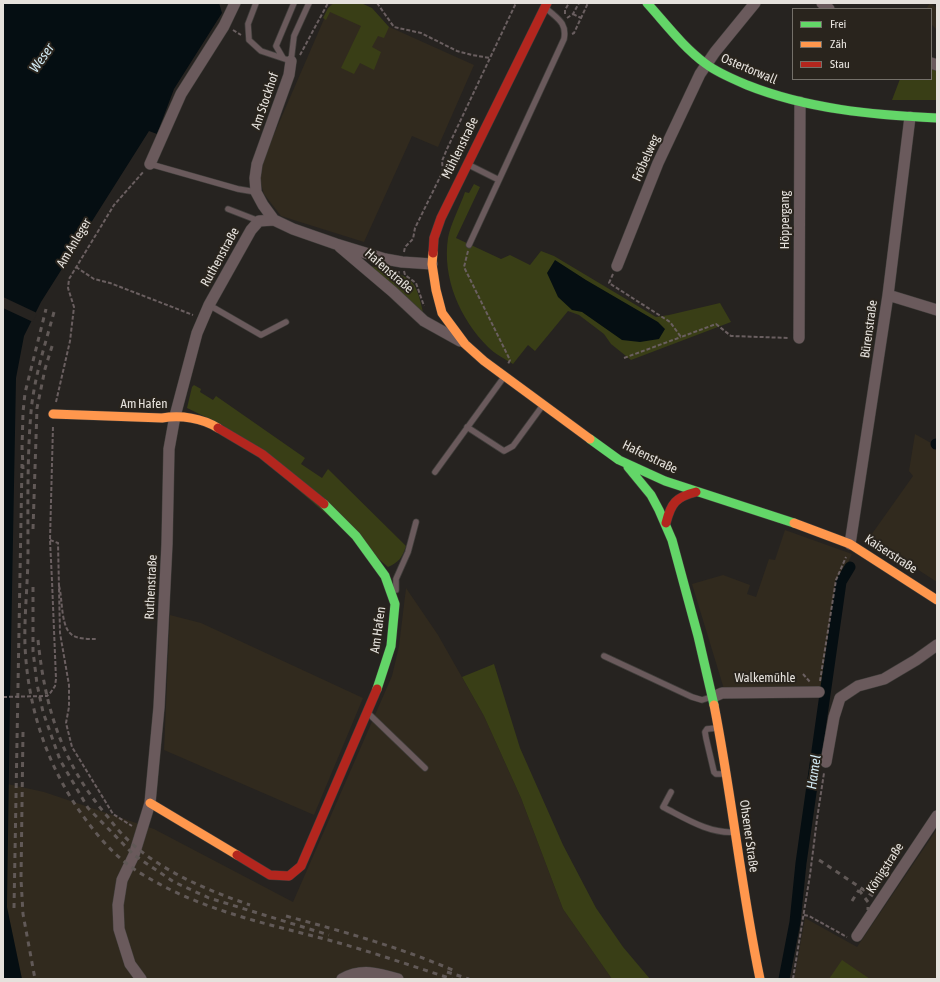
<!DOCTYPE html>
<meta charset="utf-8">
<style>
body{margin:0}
#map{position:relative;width:940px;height:982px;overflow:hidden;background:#262320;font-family:"Asap Condensed",sans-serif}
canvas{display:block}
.frame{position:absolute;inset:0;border:4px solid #e5e1dc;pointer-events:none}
.legend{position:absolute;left:792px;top:8px;width:140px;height:72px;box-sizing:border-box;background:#29241d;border:1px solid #747069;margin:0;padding:5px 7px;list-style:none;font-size:12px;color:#e5e1dc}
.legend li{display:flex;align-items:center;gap:8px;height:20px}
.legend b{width:20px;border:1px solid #747069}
</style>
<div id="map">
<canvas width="940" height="982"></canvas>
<div class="frame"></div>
<ul class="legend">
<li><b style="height:5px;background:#63d668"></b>Frei</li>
<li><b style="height:5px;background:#ff974d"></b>Zäh</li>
<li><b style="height:5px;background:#b3261e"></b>Stau</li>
</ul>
</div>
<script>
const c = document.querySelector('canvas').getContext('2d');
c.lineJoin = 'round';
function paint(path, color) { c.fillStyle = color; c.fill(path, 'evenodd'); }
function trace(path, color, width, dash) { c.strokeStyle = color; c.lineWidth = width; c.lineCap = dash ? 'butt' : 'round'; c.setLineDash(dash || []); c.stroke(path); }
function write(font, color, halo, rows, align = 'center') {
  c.font = font + ' "Asap Condensed",sans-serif'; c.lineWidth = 4; c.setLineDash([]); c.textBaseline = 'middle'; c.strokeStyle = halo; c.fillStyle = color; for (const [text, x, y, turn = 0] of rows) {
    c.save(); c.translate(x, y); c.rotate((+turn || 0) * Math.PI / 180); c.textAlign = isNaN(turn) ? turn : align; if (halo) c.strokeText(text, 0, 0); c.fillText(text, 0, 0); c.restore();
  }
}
const built = new Path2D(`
 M331,3H336L474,65L438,147L412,136L364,242L281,216L264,194L260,180L259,169Z
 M930,3L937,8V30L931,24V9H926Z
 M915,434L931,443L937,448V582L869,538L913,476L909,471Z
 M785,530L852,554L839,581L823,690L724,689L692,584L723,575L750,585L747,594L756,597L769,559L775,560Z
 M406,588L438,635L484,716L521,798L563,909L612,979H3V783L44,792L154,829L293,902L392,676L399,646Z
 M170,615L201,623L363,698L314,815L164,750Z
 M937,829V979H794L805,918L857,947Z`);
const green = new Path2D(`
 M334,3H361L372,8L389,27L384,38L378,36L372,47L381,52L374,70L360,63L354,74L341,68L361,26L330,12L326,20L323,18L328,8Z
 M931,65L937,67V100H892L900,79H931Z
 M474,184L480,187L456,238L501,259L510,255L530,265L541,251L554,256L656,317L669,315L720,303L731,322L631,360L611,344L604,334L579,315L568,311L535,351L528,345L513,364C505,359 495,354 488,347C460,319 442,278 448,238C450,225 461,204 465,192L469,193Z
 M368,265C380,269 404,273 412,282C419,291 421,305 424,316Z
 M194,385L201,389L200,392L213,400L216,396L305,458L301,464L322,478L328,469L406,546C402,558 399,562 388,567L224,426L187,408L192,387Z
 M494,664L520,748L563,845L596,908L623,947L650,979H612L563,909L521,798L484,716L462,677Z
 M842,960L870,979H829Z`);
const water = new Path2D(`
 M3,3H219L222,13L174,89L157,134L149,131L41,302L24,336L16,378L10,698L7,907L22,979H3Z
 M555,260L586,280L658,322L665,329L659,339L640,342L622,340L582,312L572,310L558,297L547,273Z`);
const pier = new Path2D(`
 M3,297L37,313L33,322L3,308Z`);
const canal = new Path2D(`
 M936,444H937
 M784,979L795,922L801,863L841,582L850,567`);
const path = new Path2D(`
 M377,3L394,27L421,33L457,51L472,55L490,58
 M572,3H574
 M565,14V10L569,3
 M573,14L581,18
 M567,18L573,14L579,3
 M233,30L241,35
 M572,34L574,33L588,3
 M300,55L328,3
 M468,251L464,267L510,360L508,364
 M404,252L405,247L413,239L415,228L443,171L442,161L447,149L516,3
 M76,267L94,279L110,283L193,315
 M404,271L405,275L416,283L424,306
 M613,274L609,283L670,322L681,337L716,324L731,336L789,338
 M397,281L399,271
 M624,358L681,337
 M56,402L70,341L74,307L68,288L69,279L114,205L144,171
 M50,540L58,543L60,633L69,685V707L66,723L72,747L113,814L132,826
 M52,581L50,540L53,426
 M59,586C63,599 60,630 74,636C80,639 89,639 96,639
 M803,674L810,682
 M820,681L836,580L846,557
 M804,915L809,916L847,937
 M793,979L810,875L817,819L824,773`);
const lane = new Path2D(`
 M256,3L248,24L249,40L261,51L291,61L294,36L309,3
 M283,58L276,46L294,3
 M150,164L238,189L256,192
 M469,165L499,180L564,39C567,23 558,19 547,9
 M228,209L259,221
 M469,245L499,180
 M209,305L261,335L286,322
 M467,427L504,451L513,446L543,405
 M435,472L504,377
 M396,590V579L408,552L416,522
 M604,656L692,697L702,700L711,697
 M369,714L425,768
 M717,728L707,729L705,732L706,738L714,772L716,774H726
 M671,792L663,807C685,818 709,834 735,832`);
const street = new Path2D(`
 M822,3L829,9
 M291,61L289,75L257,164L255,178L256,192L263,205L274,220L293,229L336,244L385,259L402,262L432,264
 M931,63L937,65
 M150,164L181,94L224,26L235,3
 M340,247L393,292L424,321L460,341
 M617,266L658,163L700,74L715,52L755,3
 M888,295L937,310
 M799,338L800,102
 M850,544L888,295L910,117
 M713,697L722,693L819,692
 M826,762L834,717L840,698L858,686L884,679L916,660L937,645
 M857,936L937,816
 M141,979L130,964L119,929L118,905L122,880L134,855L150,803L159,707L167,544L169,449L175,416L197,333L209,305L251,230L259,221L274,220
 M342,979C361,968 378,973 398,979`);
const fast = new Path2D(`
 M647,3C666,24 683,47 706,64C718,73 733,79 747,85C807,109 873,115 937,118
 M590,439L619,460L665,481L794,523
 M628,467L651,495L659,510L672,540L698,636L714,705
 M324,504L356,536L385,576L395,604L391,646L377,689`);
const slow = new Path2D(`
 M433,253L432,264L436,290L442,313L465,344L484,361L590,439
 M53,414L162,418C181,415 202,418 218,428
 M794,523L850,544L937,600
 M714,705C732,796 741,888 760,979
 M150,803L237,855`);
const jam = new Path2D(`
 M433,253L434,238L441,218L547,3
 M218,428L262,454L324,504
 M666,523C671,503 676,497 696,492
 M237,855L270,875L289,876L301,866L377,689`);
const rail = new Path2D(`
 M54,312C45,345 34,378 31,412C27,459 28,506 28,552C28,583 24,615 25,646C28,711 49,772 89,824C105,845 123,864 147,877C204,911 268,924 332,941C372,952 412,966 452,979
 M22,445L23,469
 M22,450L23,412L25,393L46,309
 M33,529L37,408L45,369L53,343
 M33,587V651L37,684L43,712L60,760L88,808L134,855L174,882L209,898L329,935
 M38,640C45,708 62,764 108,817C116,828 126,839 137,848C170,875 210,891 250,905
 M23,732L21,879L23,914L35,979
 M819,860L876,898
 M859,890L868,902V910
 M852,901L859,890
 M14,908L22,464
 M286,916C345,932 399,947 455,971
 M447,972L469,979`);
const pathBridge = new Path2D(`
 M3,697L47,696L51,692L55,686L56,679L52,581`);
const streetNames = [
 ["Ostertorwall",749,69,23],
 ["Am Stockhof",265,101,-71],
 ["Mühlenstraße",460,148,-64],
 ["Fröbelweg",646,158,-66],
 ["Höppergang",785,220,-90],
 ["Am Anleger",74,243,-59],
 ["Ruthenstraße",220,257,-61],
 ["Hafenstraße",389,271,41],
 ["Bürenstraße",869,329,-82],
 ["Am Hafen",144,404],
 ["Hafenstraße",650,457,26],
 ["Kaiserstraße",891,554,33],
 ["Ruthenstraße",151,587,-87],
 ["Am Hafen",378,630,-82],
 ["Walkemühle",765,678],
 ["Ohsener Straße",749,836,82],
 ["Königstraße",885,868,-57]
];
const waterNames = [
 ["Weser",42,58,-55],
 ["Hamel",814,772,-82]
];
paint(built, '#312a1e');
paint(green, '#393e16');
paint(water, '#050e12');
paint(pier, '#262320');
trace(canal, '#050e12', 11);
trace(lane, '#403e3b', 7);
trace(street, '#403e3b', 12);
trace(fast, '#403e3b', 10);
trace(slow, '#403e3b', 10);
trace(jam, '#403e3b', 10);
trace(path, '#6a5f60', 2, [4, 2]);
trace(lane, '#6a5a5c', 5.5);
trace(street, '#6a5a5c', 11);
trace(fast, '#63d668', 9);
trace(slow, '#ff974d', 9);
trace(jam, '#b3261e', 9);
trace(rail, '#615957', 3, [5, 5]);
trace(pathBridge, '#6a5f60', 2, [4, 2]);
write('13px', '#e5e1dc', '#29241d', streetNames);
write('italic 14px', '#d1e9f3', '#29241d', waterNames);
</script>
